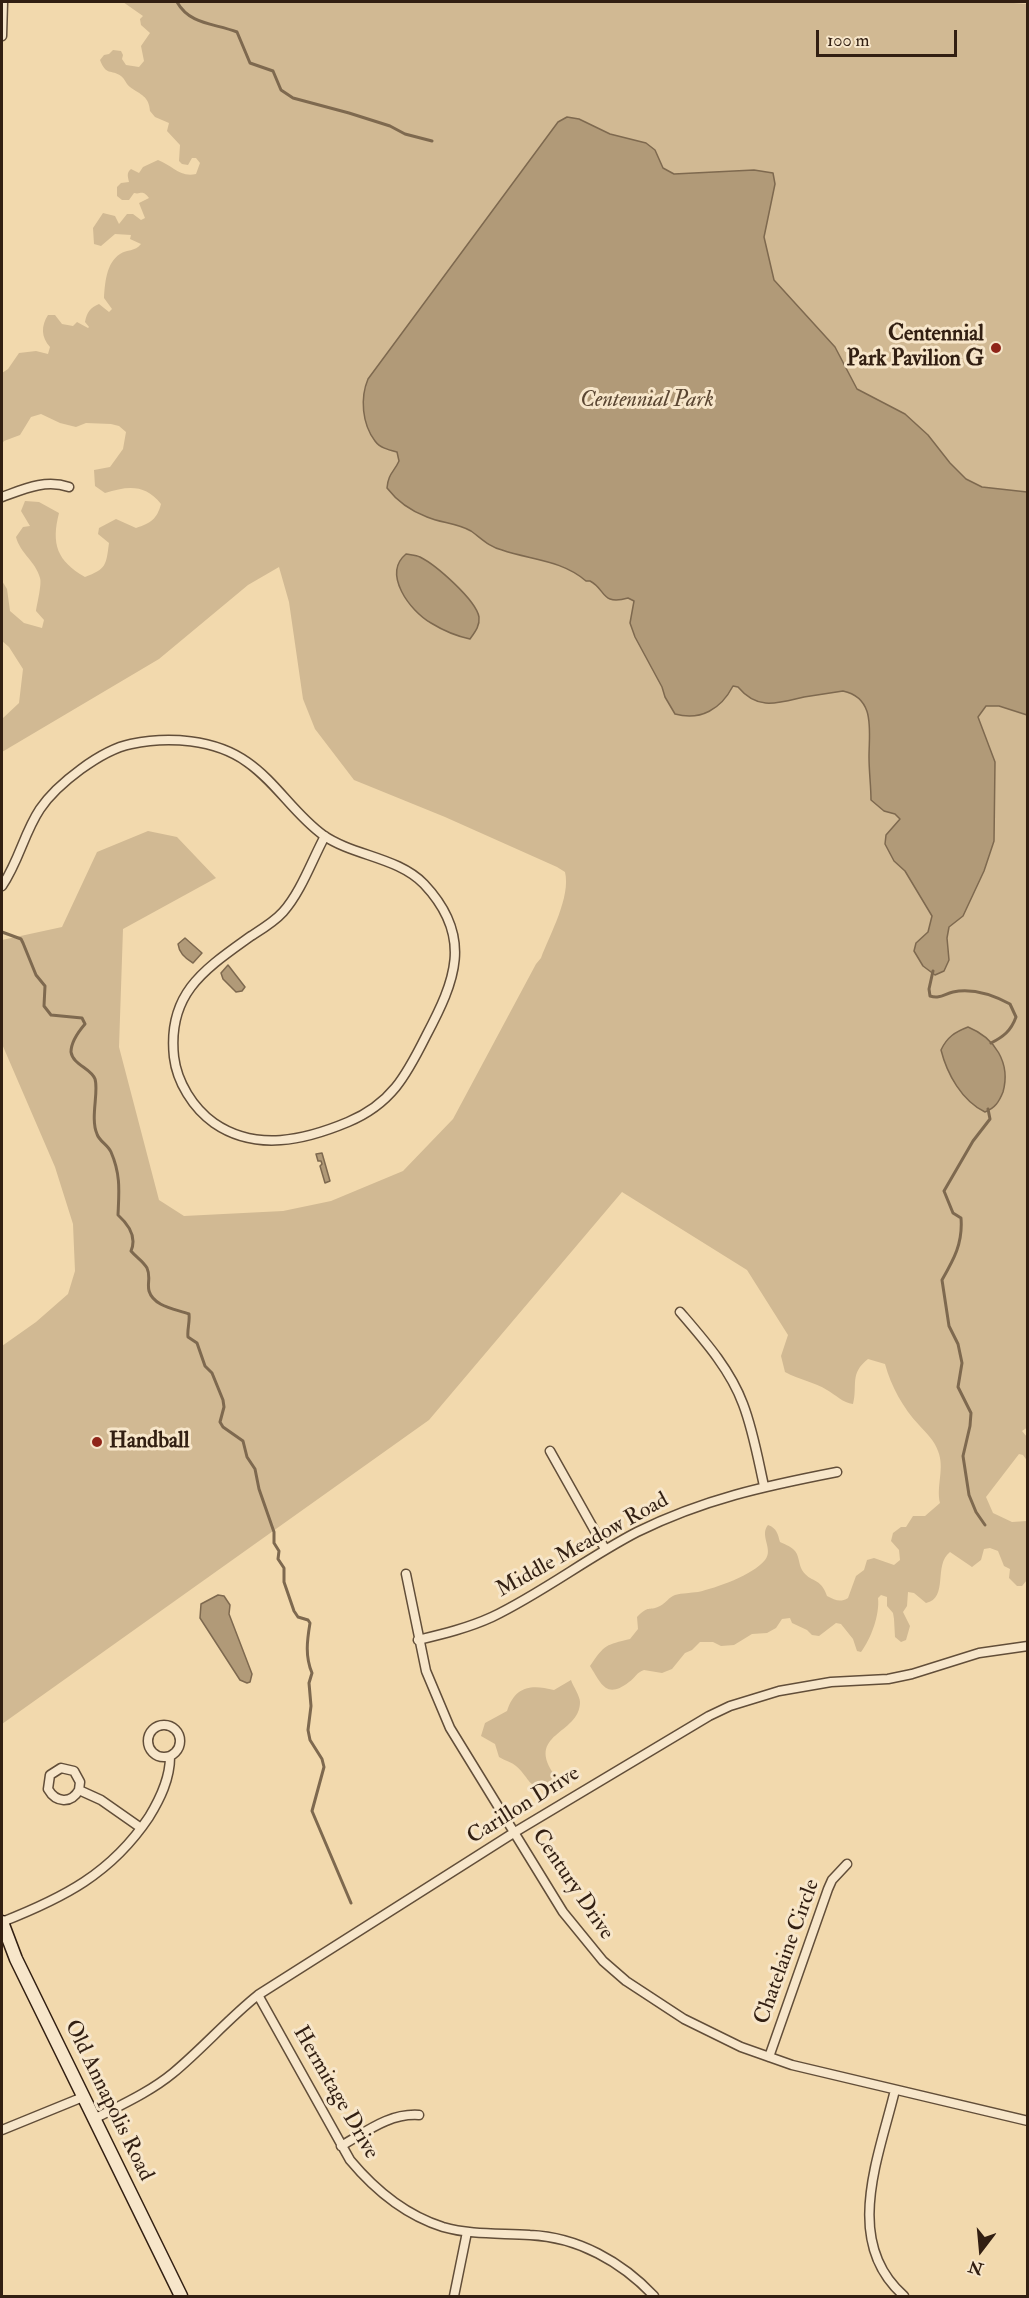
<!DOCTYPE html>
<style>
body{margin:0}
#map{position:relative;width:1029px;height:2298px;overflow:hidden;background:#f2d9ad;font-family:"IM FELL Double Pica",serif}
canvas{display:block}
.frame{position:absolute;inset:0;border:3px solid #321f12;pointer-events:none}
.north{position:absolute;left:951px;top:2220px;width:60px;height:60px;-webkit-text-stroke:4px #f7e6ca;paint-order:stroke;rotate:196deg;font-size:16px;font-weight:700;line-height:24px;text-align:center;color:#321f12}
.north::after{content:'';display:block;margin:auto;width:21px;height:27px;background:#321f12;clip-path:polygon(50% 0,100% 100%,50% 72%,0 100%)}
.scale{position:absolute;left:816px;top:30px;width:141px;height:27px;box-sizing:border-box;border:3px solid #321f12;border-top:0;padding-left:8px;font-size:18px;line-height:21px;white-space:nowrap;color:#321f12;-webkit-text-stroke:4px #f7e6ca;paint-order:stroke}
</style>
<div id="map">
<canvas width="1029" height="2298"></canvas>
<div class="frame"></div>
<div class="north">N</div>
<div class="scale">100 m</div>
</div>
<script>
const g = document.querySelector('canvas').getContext('2d');
g.lineJoin = 'round';
function fill(path, color) {
  g.fillStyle = color;
  g.fill(path, 'evenodd');
}
function strokePath(path, color, width, dash) {
  g.strokeStyle = color;
  g.lineWidth = width;
  g.lineCap = dash ? 'butt' : 'round';
  g.setLineDash(dash || []);
  g.stroke(path);
}
function drawText(font, color, halo, rows, align = 'center') {
  g.font = font + ' "IM FELL Double Pica",serif';
  g.lineWidth = 6;
  g.setLineDash([]);
  g.textBaseline = 'middle';
  g.strokeStyle = halo;
  g.fillStyle = color;
  for (const [text, x, y, turn = 0] of rows) {
    g.save();
    g.translate(x, y);
    g.rotate((+turn || 0) * Math.PI / 180);
    g.textAlign = isNaN(turn) ? turn : align;
    if (halo) g.strokeText(text, 0, 0);
    g.fillText(text, 0, 0);
    g.restore();
  }
}
fill(new Path2D(`
 M123,2H1000L1027,4L1028,1427L1022,1431L1027,1437L1028,1462L1023,1455L1019,1454L986,1497L993,1513L1012,1522L1027,1521V1580L1022,1586H1017L1009,1578L1010,1569L1004,1566L998,1551L990,1548L984,1549L981,1560L972,1567L950,1552C933,1565 949,1598 926,1603L914,1593L908,1592L907,1606L903,1612L910,1626L906,1640L901,1642L895,1637L894,1619L893,1613L887,1606V1597L881,1595L878,1598C880,1614 871,1639 861,1652L857,1651L853,1639L841,1624L836,1623L819,1636L812,1635L807,1630L792,1623L790,1618L782,1619L776,1628L767,1633L752,1634L734,1645L721,1646L713,1642H700L692,1650L685,1653L672,1669L662,1673L644,1670C637,1672 635,1678 629,1682C606,1700 601,1683 590,1666C605,1644 606,1645 630,1639L638,1629L637,1617C650,1604 647,1612 660,1606C666,1603 669,1597 675,1595C682,1593 691,1593 698,1592C716,1588 753,1575 765,1560C774,1549 759,1536 768,1525C777,1528 778,1535 780,1542C784,1544 790,1546 793,1549C800,1555 798,1563 802,1570C810,1583 821,1577 827,1596C835,1600 840,1603 848,1598L856,1576L864,1570L867,1560L874,1558L894,1565L900,1560L899,1550L891,1541L893,1533L901,1527H906L913,1516H925L940,1503C936,1486 945,1468 938,1451C934,1440 927,1434 919,1425C903,1408 891,1386 885,1364L868,1359C849,1374 858,1385 853,1404C843,1403 836,1395 827,1390C815,1382 799,1380 785,1372L781,1356L788,1335L747,1270L622,1192L429,1420L2,1724V1346L36,1322L68,1294L75,1271L73,1224L55,1167L2,1044V940L62,927L97,852L148,831L177,837L216,878L123,929L119,1047L159,1200L184,1216L283,1211L331,1201L403,1171L453,1119L536,964L541,958C550,934 571,897 565,872L557,867L445,817L354,780L315,729L303,699L289,602L279,567L248,585L159,659L2,752V719L19,703L23,669L9,647L2,641V581L7,589L10,611L24,623L42,628L44,620L36,611C37,604 42,584 40,578C36,562 20,553 16,537L23,527L30,526L21,511L25,501L39,502L59,513C51,544 57,561 85,577C106,569 106,566 109,543L98,534L99,528L116,519L136,528C151,523 157,519 161,504C145,484 128,486 105,493L95,486L94,470L110,467L123,449L126,432L119,426L111,424L86,423L76,427L60,423L41,414L31,417L20,435L4,441L2,444V373L8,369L19,353L36,351L48,354L50,347C41,337 41,326 48,315H55L62,324L73,326L77,322L88,328L89,327L85,322C87,312 90,308 99,304L109,312L112,309L104,298C105,284 106,263 120,254C127,249 135,252 141,244L130,239L131,235L115,234L101,246L94,244L93,228L103,213L115,216L119,224L127,214H133L141,220L145,218L139,203L149,198C142,189 141,195 134,193L129,200H122L117,196V187L121,183L129,182C128,177 126,173 131,169L139,173L143,167L158,160C172,165 180,178 196,174L200,163L196,158H192L188,165L182,164L179,161L180,145L167,131L169,123L155,117L150,111C149,96 141,95 130,87C126,84 125,79 121,76C111,69 106,76 100,60L104,55L109,54L113,50L121,51L123,55L122,59L126,65L139,67L144,61L141,46L150,33L141,25L140,19L143,16Z
 M571,1680C573,1686 580,1696 580,1702C580,1735 523,1733 556,1777L554,1783C527,1792 533,1781 516,1766C512,1762 505,1761 499,1757L495,1744L481,1736L485,1723L507,1711C515,1686 531,1684 554,1690Z`), '#d1b993');
const water = new Path2D(`
 M567,117L579,119L610,134L646,143L655,150L663,168L674,174L754,170L773,173L775,184L764,237L774,280L835,347L857,389L905,414L928,435L950,463L966,479L982,487L1027,492V715L999,706H986L978,717L995,762L994,841L984,871L963,916L949,927L947,938L949,960L944,971L935,975L923,966L914,951L916,943L928,932L932,916L905,871L894,861L885,844L886,835L900,819L895,814L884,811L871,800C871,786 869,772 869,757C869,731 876,698 843,691C830,693 817,695 804,697C778,703 758,711 738,687L733,686C721,709 701,721 675,714L665,697L662,687L635,637L630,623L634,601L628,598C601,606 606,589 590,581H586C562,560 531,560 502,550C489,547 481,538 471,531C457,523 441,523 427,517C411,511 397,501 387,488C388,474 394,472 399,461L397,452C389,450 380,448 375,441C362,424 360,398 368,379L558,122Z
 M406,554C411,555 416,555 420,557C436,565 476,600 479,617C480,626 475,632 470,639C456,636 444,631 431,623C410,611 382,574 406,554Z
 M185,938L202,953L193,963C186,959 179,953 178,944Z
 M228,965L245,987L242,991L236,992L223,979L221,973Z
 M968,1027C995,1038 1011,1063 1003,1092C999,1102 995,1108 985,1112C962,1101 947,1074 941,1050C947,1037 955,1032 968,1027Z
 M322,1153L330,1181L325,1183L320,1166L322,1164L321,1161H318L316,1154Z
 M218,1595L224,1596L230,1605L229,1614L252,1674L250,1682L247,1683L240,1680L200,1618L201,1604Z`);
fill(water, '#b19a78');
strokePath(water, '#7e694f', 1.5);
strokePath(new Path2D(`
 M177,2C190,25 214,23 237,32L250,63L273,71L281,90L293,98L349,113L390,126L405,134L432,141
 M2,932L21,939L23,943L36,975L45,986L44,1006L51,1015L82,1018L85,1024C79,1031 71,1041 71,1052C73,1065 91,1068 95,1079C99,1092 90,1118 97,1134C99,1141 108,1145 111,1152C121,1175 119,1192 118,1215C128,1224 137,1237 131,1251C136,1257 143,1261 147,1268C151,1277 147,1283 149,1291C154,1307 176,1309 189,1314C190,1323 187,1329 188,1337L197,1343L205,1366L212,1373L223,1400L224,1407L220,1422L223,1427L243,1441L247,1457L255,1469L259,1489L274,1532V1543L279,1551L278,1559L284,1568V1582L294,1611L298,1617L308,1620L310,1623C307,1641 305,1656 312,1673L309,1683L311,1706L308,1730L310,1740L322,1759L324,1767L312,1811L351,1903
 M933,971L929,989L930,996C940,999 944,994 953,992C972,988 993,995 1010,1004L1016,1017C1011,1031 1003,1037 991,1043
 M985,1525L976,1512L969,1495L963,1456L970,1426L971,1413L958,1387L962,1363L958,1344L949,1326L942,1280C954,1259 963,1243 961,1218L953,1213L944,1191L973,1141L990,1119L988,1109`), '#7e694f', 3);
const street = new Path2D(`
 M2,36L3,2
 M2,497C24,489 45,479 69,487
 M2,886C19,861 24,833 40,809C57,784 101,750 131,744C168,736 215,739 247,762C276,782 294,814 323,835C353,856 398,857 424,884C474,937 455,981 426,1036C406,1076 391,1104 348,1122C305,1140 256,1152 214,1123C193,1108 177,1082 174,1057C167,993 205,969 251,936C262,929 274,922 283,912C301,892 312,860 325,836
 M680,1312C704,1340 730,1369 743,1404C753,1430 758,1459 764,1486
 M550,1451L605,1549
 M406,1574L426,1671L450,1728L563,1912L603,1961L626,1981L684,2019L741,2047L792,2065L1028,2121
 M418,1640C443,1634 468,1628 492,1617C542,1593 587,1558 637,1532C704,1499 765,1486 837,1472
 M148 1741a16 16 0 1 1 32 0a16 16 0 1 1-32 0Z
 M79,1790L80,1782L74,1771L61,1768L50,1775L48,1789C56,1803 71,1804 79,1790L101,1800L141,1828
 M2,1922C63,1898 111,1874 149,1817C160,1799 170,1779 170,1757
 M258,1995L350,2160C375,2190 405,2215 443,2227C471,2235 500,2233 530,2235C578,2237 622,2262 654,2296
 M769,2057L828,1889L832,1880L847,1864
 M895,2090C879,2157 842,2242 904,2296
 M94,2119C121,2105 150,2092 173,2073C203,2048 228,2019 258,1995L515,1832L709,1716L730,1706L779,1691L831,1682L888,1679L912,1674L979,1653L1028,1646
 M2,2130L83,2097
 M341,2146C366,2132 389,2113 419,2115
 M454,2296L467,2232`);
const secondary = new Path2D(`
 M2,1922L16,1959L181,2296`);
strokePath(street, '#624e39', 11);
strokePath(secondary, '#321f12', 15);
strokePath(street, '#f7e6ca', 8);
strokePath(secondary, '#f7e6ca', 12);
for (const [x, y, r, color] of [
 [996,348,6,"#8f2418"],
 [97,1442,6,"#8f2418"]
]) {
  const dot = new Path2D();
  dot.arc(x, y, r, 0, 2 * Math.PI);
  g.fillStyle = color;
  g.fill(dot);
  strokePath(dot, '#f7e6ca', 2);
}
drawText('bold 22px', '#321f12', '#f7e6ca', [
 ["Centennial",984,335],
 ["Park Pavilion G",984,360],
 ["Handball",109,1442,"left"]
], 'right');
drawText('italic 22px', '#5a4632', '#f7e6ca', [
 ["Centennial Park",647,401]
]);
drawText('22px', '#321f12', '#f7e6ca', [
 ["Middle Meadow Road",583,1546,-29],
 ["Carillon Drive",524,1806,-32],
 ["Century Drive",572,1885,56],
 ["Chatelaine Circle",788,1952,-70],
 ["Hermitage Drive",335,2093,60],
 ["Old Annapolis Road",108,2101,64]
]);
</script>
